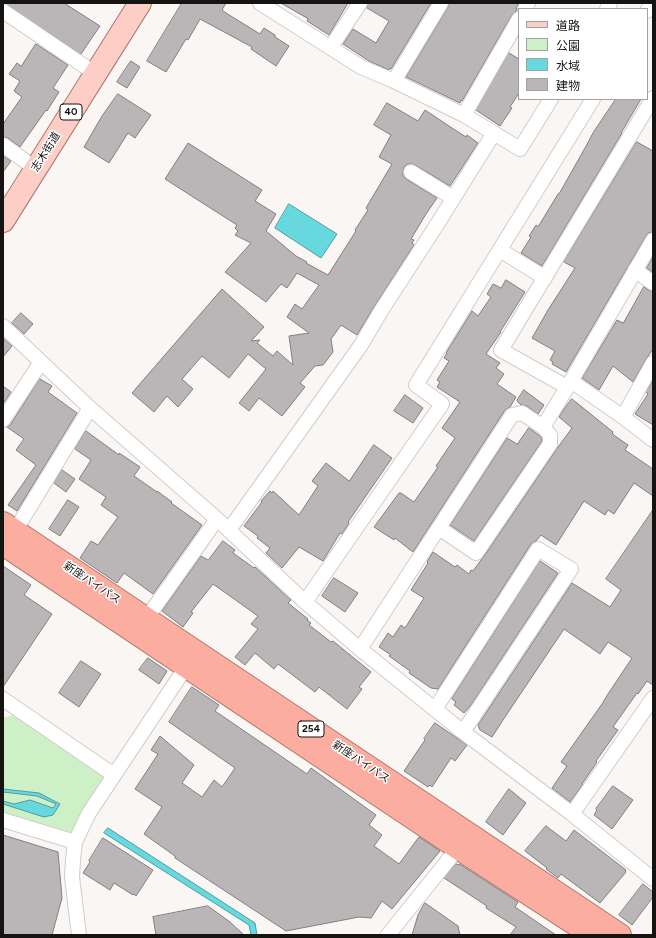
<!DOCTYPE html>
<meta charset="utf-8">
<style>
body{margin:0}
#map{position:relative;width:656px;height:938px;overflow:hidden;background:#faf6f3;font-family:Figtree,"Noto Sans JP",sans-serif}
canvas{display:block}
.frame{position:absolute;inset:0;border:4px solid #161413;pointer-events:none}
.legend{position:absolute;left:518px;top:8px;width:130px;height:92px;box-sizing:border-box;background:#fff;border:1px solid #a2a1a1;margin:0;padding:5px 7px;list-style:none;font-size:12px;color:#161413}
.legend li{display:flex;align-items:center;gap:8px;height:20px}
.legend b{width:20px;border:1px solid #a2a1a1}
</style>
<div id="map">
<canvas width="656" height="938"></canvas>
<div class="frame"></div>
<ul class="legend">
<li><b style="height:5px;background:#fdcec5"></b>道路</li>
<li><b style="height:11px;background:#cdf0c7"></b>公園</li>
<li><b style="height:11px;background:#66d8de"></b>水域</li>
<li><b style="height:11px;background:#bab6b8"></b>建物</li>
</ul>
</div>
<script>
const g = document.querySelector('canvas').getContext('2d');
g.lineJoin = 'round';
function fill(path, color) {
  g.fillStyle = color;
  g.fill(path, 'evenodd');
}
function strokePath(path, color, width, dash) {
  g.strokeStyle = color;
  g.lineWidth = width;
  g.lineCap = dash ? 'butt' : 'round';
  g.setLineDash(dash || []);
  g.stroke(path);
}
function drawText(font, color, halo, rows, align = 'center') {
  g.font = font + ' Figtree,"Noto Sans JP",sans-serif';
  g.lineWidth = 3;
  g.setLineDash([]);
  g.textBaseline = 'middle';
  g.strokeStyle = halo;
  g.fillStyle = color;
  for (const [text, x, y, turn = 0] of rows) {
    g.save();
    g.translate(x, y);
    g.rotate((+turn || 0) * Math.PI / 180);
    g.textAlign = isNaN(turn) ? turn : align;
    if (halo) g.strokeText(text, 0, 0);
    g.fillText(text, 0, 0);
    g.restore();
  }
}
fill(new Path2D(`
 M13,715L102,774L104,781L73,833L3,812V718Z`), '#cdf0c7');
const water = new Path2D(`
 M289,204L337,234L321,258L275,228Z
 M3,789L39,793L60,804L53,815L44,817L3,804V801L14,804L30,800L53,808L56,804L37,796L3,792Z
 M108,828L255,923L257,935H251L249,925L104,833Z`);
fill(water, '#66d8de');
strokePath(water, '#4e9da1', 1);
const building = new Path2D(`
 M5,3H64L100,26L81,54Z
 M182,3H226L222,10L226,13L260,34L264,28L275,35V37L289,46L276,66L251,49L252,47L200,19L188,40L186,39L166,72L147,61Z
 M281,3H348L329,35L307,21L308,19Z
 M368,3H431L391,69L390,68L389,70L369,61L343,44L353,29L376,43L383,31L389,21L367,8Z
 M449,3H518L516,11L512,15L462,101L461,100L460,103L406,77L448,7Z
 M36,44L68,65L53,88L59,92L47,111L46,110L20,147L8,138L3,137V124L22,97L14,91L20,81L9,74L17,63L21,66Z
 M509,53L519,59V93L510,107L512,108L500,126L476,110Z
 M131,61L140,67L127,88L117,82Z
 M118,94L151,115L135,138L128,133L109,163L84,147L102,116Z
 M616,99H641L621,133H622L542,266L521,253L531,237L529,236L536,225L538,227L558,194H559L585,148L593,133Z
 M387,103L418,121L425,110L452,128L466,137L467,135L478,143L450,186L415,165L411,164H407L404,167L403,172V176L406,179L437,198L426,214L411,239L414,240L412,243L414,245L374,307L357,335L341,325L331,339L333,352L323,365L315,366L300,383L305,387L282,416L259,398L249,411L239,403L266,369L248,354L229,378L202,356L182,379L193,389L178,407L167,396L154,412L132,393L222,289L264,327L251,341L260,340L257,343L273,356L277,351L293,365L289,336L309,333L287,317L295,304L302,309L319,285L297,273L287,288L281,284L266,302L225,272L251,243L235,235L238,231L235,228L237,225L165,179L188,143L262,190L255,201L276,214L266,231L296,256L307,262L306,263L328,275L356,231L355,230L368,210L366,208L392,164L379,157L391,135L374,125Z
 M637,142L653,151V232L648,233L646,236L566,372L552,364L553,362L550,360L555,351L532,338L548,310L575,268L564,262Z
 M3,156L11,161L3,172Z
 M653,257V273L647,268Z
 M506,280L525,292L500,332H501L486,354L500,363L496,368L504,374L497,384L516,397L510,407L505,410L413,552L395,538L394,540L374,527L399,493H401L414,502L438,467L436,466L455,438L442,428L460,402L437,387L440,382L437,380L449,361L444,358L447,353H446L472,311L478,316L491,297L487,294L493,284L501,288Z
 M644,287L648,290L653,291V349L646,359L633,382L613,366L599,390L582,378L617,320L623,323Z
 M21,313L33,324L24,334L12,323Z
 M3,338L12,346L3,357Z
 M40,379L52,386L48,392L77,413L17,511L8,505L36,465L16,450L24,439L7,427L10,425Z
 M653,380V425L635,414L648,394L646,392Z
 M3,386L11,392L3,404Z
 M524,390L544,405L538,414L527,406L521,405L517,401Z
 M405,395L423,408L413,423L394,411Z
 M572,399L613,432L612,433L615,436L628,445L625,450L653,469V496L634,483L614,514L608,510L605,515L584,501L556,545L541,535L536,541L534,542L531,544L438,689L431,688L409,673L410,671L389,656L391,655L379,647L388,633L393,637L401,625L405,628L424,598L411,590L428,563L427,562L433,552L455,567L457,565L469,574L471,570L473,571L487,552L558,447L572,428L559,417L564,409Z
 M529,428L540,436L542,438V441L474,541L450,525L507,438L517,444Z
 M86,431L119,455V453L140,467L134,476L157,492V491L172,502L171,503L202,525L153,594L124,573L117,583L80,558L91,541L98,545L118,517L101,505L106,497L79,479L91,460L75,449Z
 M374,445L392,458L348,522L349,523L342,534L340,533L323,561L299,547L282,568L266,553L270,548L257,538L258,536L244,526L262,502L261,501L270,491L272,493L273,491L299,515L318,486L312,481L326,463L349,481Z
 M62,470L75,479L66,492L54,483Z
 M68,500L79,507L60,536L49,529Z
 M653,510V685L647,681L638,694L637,693L627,707L613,727L618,730L596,761L597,762L582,784H583L570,802L552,788L567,766L561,762L602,704L608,694L632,658L608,642L600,654L564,629L505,717L492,737L480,730L478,725L572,583L610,607L621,590L606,579Z
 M223,541L235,550L233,553L254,568L255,567L291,600L288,603L308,619L307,620L311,623L309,625L331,642L333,641L371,672L359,687L362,689L347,709L319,687L315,692L278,664L274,669L255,653L245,665L235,657L258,629L251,624L258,616L213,584L191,612L193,613L183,627L162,611L201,556L208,560Z
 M540,561L558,573L471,705L464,713L454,705L456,702L452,699Z
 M3,566L31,585L24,595L52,614L3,687Z
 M334,578L358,593L345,612L322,596Z
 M148,658L167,671L159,684L139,670Z
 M81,661L101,674L79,707L59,693Z
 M192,687L219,705L215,711L307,774L311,768L376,815L369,825L382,835L374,846L399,864L419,837L440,851L392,909L382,901L371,918L359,917L286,931L175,858V856L144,834L162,807L135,789L158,754L151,750L160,736L194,765L182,783L202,797L214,780L222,787L235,768L169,722Z
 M435,723L467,745L455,761L451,758L432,787L430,785L428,787L404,771L425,740L424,739Z
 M613,786L633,800L612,829L594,815L597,810L596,809Z
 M509,789L526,803L503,835L486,822Z
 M546,826L566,841L574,830L626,870L625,871L626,872L600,903L561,874L558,878L546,869L547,868L525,851Z
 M3,835L58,852L62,898L52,935H3Z
 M103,838L153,870L136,896L134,894L133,895L114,883L110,890L83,873L90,862L89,861Z
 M456,864L461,865L518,902L515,907L556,935H510L516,927L486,908L487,906L444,878Z
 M643,884L653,892V897L632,925L619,915Z
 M425,903L458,926L460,935H412L418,915Z
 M208,906L230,922L244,935H156L153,917Z`);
fill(building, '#bab6b8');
strokePath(building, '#827e81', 1);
const street = new Path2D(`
 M260,3L361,67L394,81L441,3
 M525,9L528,3
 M607,9L610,3
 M3,11L96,74
 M647,11L652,3
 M331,47L360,3
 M394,81L464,115L519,19
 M464,115L520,149L551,99
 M3,145L36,169
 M411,172L453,198
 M500,250L545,278
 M635,270L653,283
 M3,326L90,408L217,519L305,602L360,649L463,732L572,814L653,879
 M571,381L623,417L653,440
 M567,387L501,350L653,98
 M623,417L653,363
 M3,420L41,362
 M543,427L571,381L653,240
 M229,530L361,345L381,311L438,223L494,133
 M15,531L90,408
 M305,602L442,404L416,385L593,99
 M146,619L217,519
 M360,649L512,415L522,413L543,427L550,435V444L476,553L439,528
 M3,699L114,775
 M435,709L538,549L571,569L463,732
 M572,814L653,698
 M3,820L75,842
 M79,935L72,877L73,860L75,842L89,813L182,673L187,667
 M388,935L458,848`);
const primary = new Path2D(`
 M3,221L140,3`);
const highway = new Path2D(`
 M3,523L620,935
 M3,544L458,848L592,935`);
strokePath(street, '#d1cdca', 16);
strokePath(primary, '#ab786e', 24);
strokePath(highway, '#ab786e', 24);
strokePath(street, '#fff', 14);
strokePath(primary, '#fdcec5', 22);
strokePath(highway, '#fbae9f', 22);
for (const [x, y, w] of [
 [71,112,22],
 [311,729,26]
]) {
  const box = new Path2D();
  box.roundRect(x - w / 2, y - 8, w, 16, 3);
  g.fillStyle = '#fff';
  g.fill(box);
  strokePath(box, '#161413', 1);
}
drawText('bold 10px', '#161413', null, [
 ["40",71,112],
 ["254",311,729]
]);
drawText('11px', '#161413', '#fff', [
 ["志木街道",46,152,-58],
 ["新座バイパス",92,583,34],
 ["新座バイパス",361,762,34]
]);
</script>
